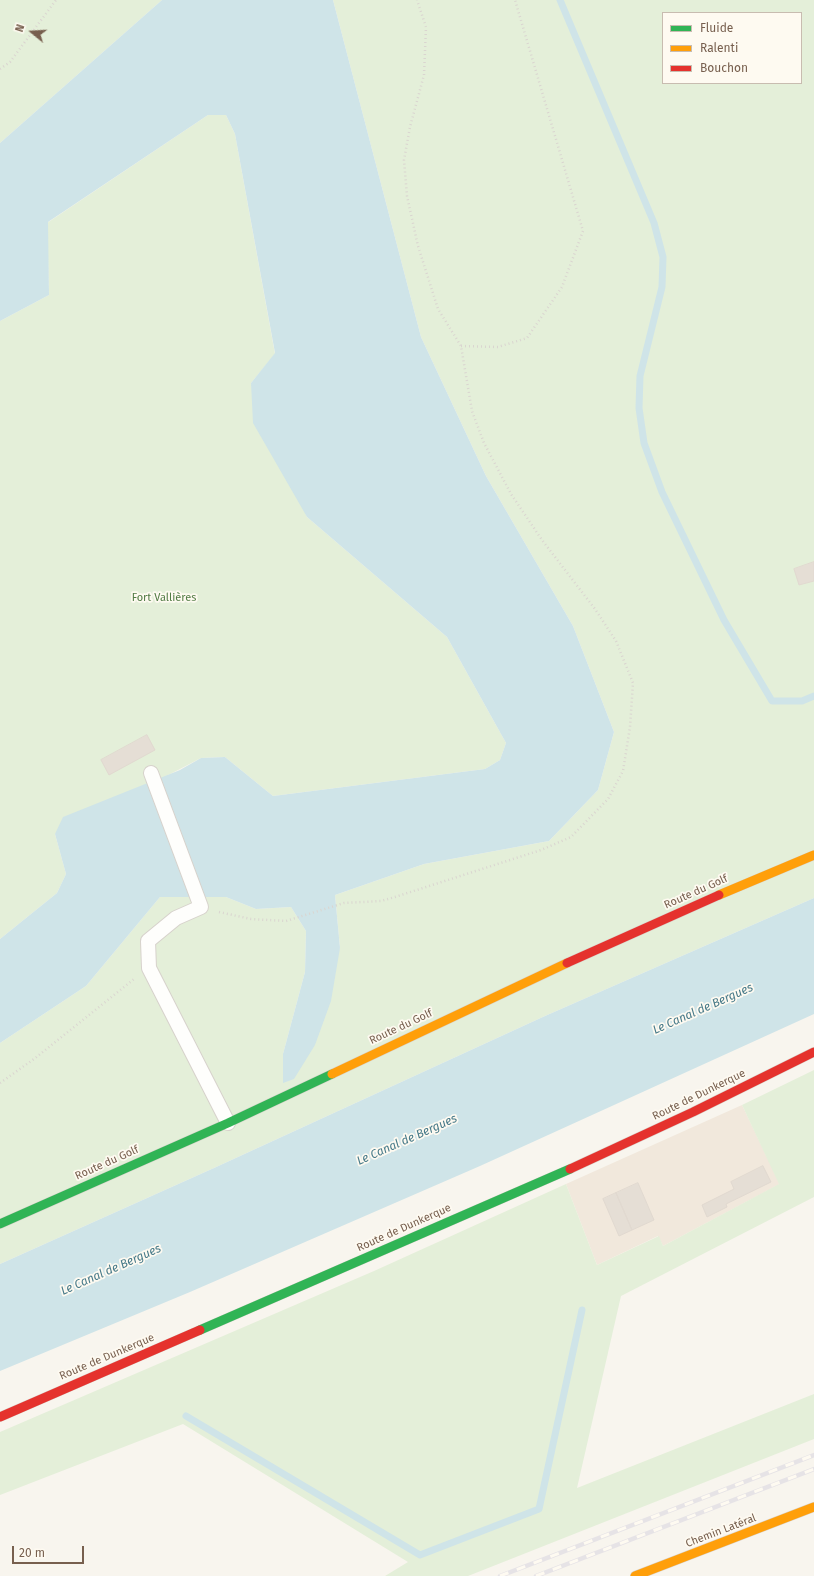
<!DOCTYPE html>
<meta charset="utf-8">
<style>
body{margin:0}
#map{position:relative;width:814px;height:1576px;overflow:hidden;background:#f8f5ee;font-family:"Fira Sans",sans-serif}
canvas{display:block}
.legend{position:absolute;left:662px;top:12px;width:140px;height:72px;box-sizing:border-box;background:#fefaf1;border:1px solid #c8bcb0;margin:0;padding:5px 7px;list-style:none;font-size:12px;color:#775f4e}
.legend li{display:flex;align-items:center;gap:8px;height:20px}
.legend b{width:20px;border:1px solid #c8bcb0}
.north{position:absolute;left:12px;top:12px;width:40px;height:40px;-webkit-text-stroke:3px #fefaf1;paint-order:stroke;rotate:288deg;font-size:11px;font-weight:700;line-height:16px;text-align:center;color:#775f4e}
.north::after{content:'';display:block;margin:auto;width:14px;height:18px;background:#775f4e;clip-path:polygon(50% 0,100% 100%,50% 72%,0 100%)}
.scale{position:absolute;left:12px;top:1546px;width:72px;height:18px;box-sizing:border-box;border:2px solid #775f4e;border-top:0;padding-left:5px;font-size:12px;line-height:14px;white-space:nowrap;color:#775f4e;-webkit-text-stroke:3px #fefaf1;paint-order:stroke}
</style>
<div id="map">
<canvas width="814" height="1576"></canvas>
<ul class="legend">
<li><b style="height:5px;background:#30b455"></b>Fluide</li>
<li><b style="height:5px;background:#ff9f0a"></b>Ralenti</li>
<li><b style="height:5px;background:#e5322d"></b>Bouchon</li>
</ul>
<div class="north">N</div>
<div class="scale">20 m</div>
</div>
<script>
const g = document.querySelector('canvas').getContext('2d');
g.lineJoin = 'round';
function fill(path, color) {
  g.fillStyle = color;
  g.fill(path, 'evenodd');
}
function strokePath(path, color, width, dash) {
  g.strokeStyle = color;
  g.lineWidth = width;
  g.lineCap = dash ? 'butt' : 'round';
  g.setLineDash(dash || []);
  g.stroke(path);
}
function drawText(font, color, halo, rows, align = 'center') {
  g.font = font + ' "Fira Sans",sans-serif';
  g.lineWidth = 3.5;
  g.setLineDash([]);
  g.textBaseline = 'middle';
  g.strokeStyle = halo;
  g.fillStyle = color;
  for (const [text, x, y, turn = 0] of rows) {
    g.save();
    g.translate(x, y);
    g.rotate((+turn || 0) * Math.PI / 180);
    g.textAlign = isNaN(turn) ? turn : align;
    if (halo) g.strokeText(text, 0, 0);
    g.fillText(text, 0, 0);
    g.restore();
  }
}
fill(new Path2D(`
 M742,1105L780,1184L663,1246L658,1236L597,1265L566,1184Z`), '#f1e8dc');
fill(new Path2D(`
 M0,0H162L0,143Z
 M333,0H814V898L545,1016L214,1168L0,1264V1043L86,986L160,897H226L256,909L291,907L306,931L305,972L283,1054L340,948L335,895L424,864L549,841L598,790L614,732L573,626L486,476L421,337ZM663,13H801V83H663Z
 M208,115H226L235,134L275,354L251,383L307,517L447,637L506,743L500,760L485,769L273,796L225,757L201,758L55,834L66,874L57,893L0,939V321L49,295L47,223Z
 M814,1070V1197L621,1296L577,1488L814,1394V1439L468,1576H385L408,1562L183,1424L0,1495V1432L374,1271L566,1184L597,1265L659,1236L663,1246L779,1184L742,1105Z`), '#e4efd9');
fill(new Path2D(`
 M162,0H333L421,337L486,476L573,626L614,732L598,790L549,841L424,864L335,895L340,948L331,1001L315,1045L294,1079L283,1083V1054L305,972L306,931L291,907L256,909L226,897H160L86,986L0,1043V939L57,893L66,874L55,834L63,817L180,770L201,758L225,757L273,796L485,769L500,760L506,743L447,637L307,517L253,423L251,383L275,353L235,134L226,115H208L48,222L49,295L0,321V143Z
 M814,898V1014L480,1166L190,1292L0,1371V1264L214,1168L545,1016Z`), '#cfe4e8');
strokePath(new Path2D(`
 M560,0L654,223L663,257L662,287L640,376L639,408L644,443L662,492L724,620L772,701H802L814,696
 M186,1416L420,1555L539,1509L582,1310`), '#cfe4e8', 7);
const building = new Path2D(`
 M814,562V581L799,585L794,569Z
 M147,735L155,750L109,775L101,760Z
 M763,1166L771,1182L726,1204L727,1207L707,1217L702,1205L734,1189L731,1182Z
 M638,1183L654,1220L632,1230L616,1193Z
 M616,1193L632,1230L619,1236L603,1199Z`);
fill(building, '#e5ded5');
strokePath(building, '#e1d9d0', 1);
const lane = new Path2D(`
 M151,773L201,907L176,918L148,941L149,968L228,1123`);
const fast = new Path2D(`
 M0,1224L228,1123L332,1074
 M200,1330L570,1169`);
const slow = new Path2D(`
 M719,895L814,855
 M332,1074L567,963
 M635,1576L814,1507`);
const jam = new Path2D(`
 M567,963L719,895
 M570,1169L693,1112L814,1052
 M0,1417L200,1330`);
strokePath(lane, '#d7d2cc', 16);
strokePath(fast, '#d8d2cc', 10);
strokePath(slow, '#d8d2cc', 10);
strokePath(jam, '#d8d2cc', 10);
strokePath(new Path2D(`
 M0,69L10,62L56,0
 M461,346L498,347L527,338L562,287L583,231L515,0
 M219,912L251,919L286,921L344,903L381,901L395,897L541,850L571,837L608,799L623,771L630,727L633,683L616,641L595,609L542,540L511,494L484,443L472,411L461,346L438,309L418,246L407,196L404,160L410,127L424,75L426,27L417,0
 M0,1083L34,1059L134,979`), '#dad5d0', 2.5, [1, 3]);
strokePath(lane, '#fefefc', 14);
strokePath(fast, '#30b455', 9);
strokePath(slow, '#ff9f0a', 9);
strokePath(jam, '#e5322d', 9);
const rail = new Path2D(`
 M500,1576L814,1455
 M536,1576L814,1469`);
strokePath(rail, '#e6e3e6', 4.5);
strokePath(rail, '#fefaf1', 3, [9]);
drawText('11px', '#527c45', '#fefaf1', [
 ["Fort Vallières",164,598]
]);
drawText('11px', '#775f4e', '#fefaf1', [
 ["Route du Golf",696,892,-24],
 ["Route du Golf",401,1027,-25],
 ["Route de Dunkerque",699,1095,-26],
 ["Route du Golf",107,1163,-24],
 ["Route de Dunkerque",404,1228,-24],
 ["Route de Dunkerque",107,1357,-23],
 ["Chemin Latéral",721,1531,-21]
]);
drawText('italic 12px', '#477a89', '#fefaf1', [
 ["Le Canal de Bergues",703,1009,-24],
 ["Le Canal de Bergues",407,1140,-24],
 ["Le Canal de Bergues",111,1270,-24]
]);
</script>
